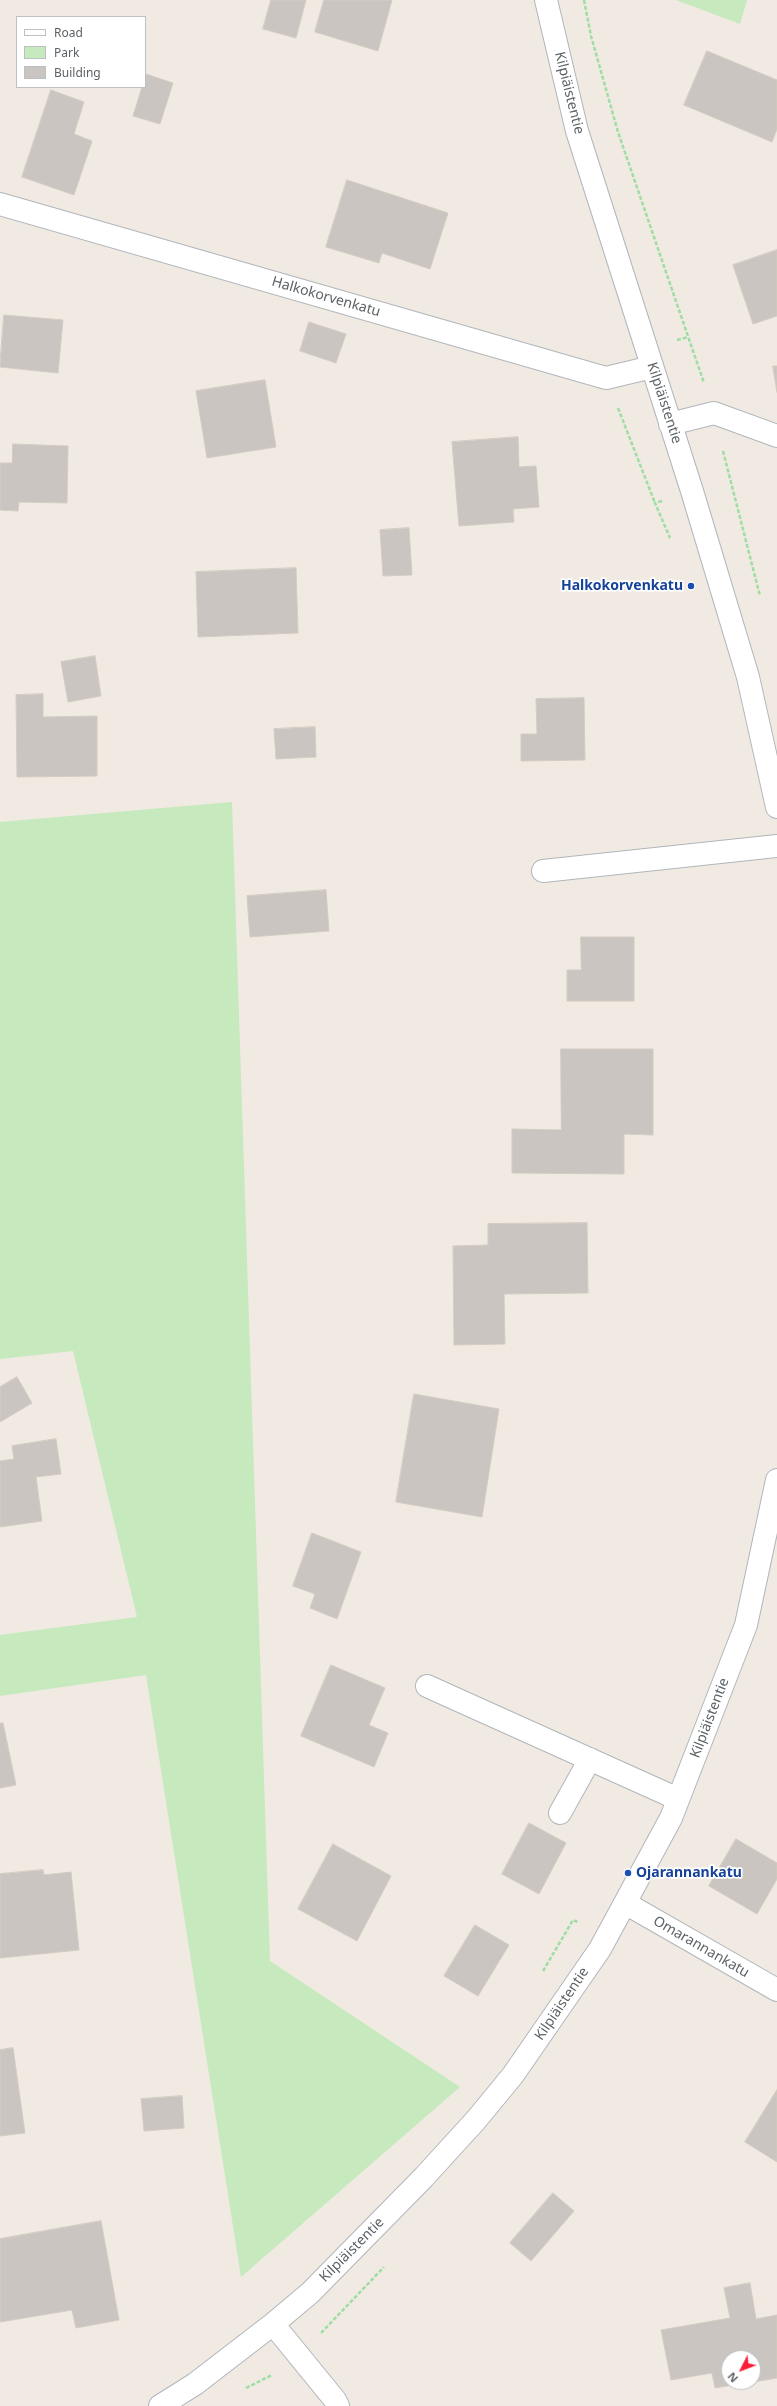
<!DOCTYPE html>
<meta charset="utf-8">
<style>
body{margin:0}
#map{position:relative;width:777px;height:2406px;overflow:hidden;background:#f0eae3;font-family:"Noto Sans",sans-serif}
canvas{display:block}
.legend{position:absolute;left:16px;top:16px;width:130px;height:72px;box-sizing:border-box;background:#fff;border:1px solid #bdc0c2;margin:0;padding:5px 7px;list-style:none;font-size:12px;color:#5b6266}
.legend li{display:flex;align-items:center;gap:8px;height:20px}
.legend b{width:20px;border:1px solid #bdc0c2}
.north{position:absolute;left:721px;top:2350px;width:40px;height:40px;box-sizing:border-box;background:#fff;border:1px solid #bdc0c2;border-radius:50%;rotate:228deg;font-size:11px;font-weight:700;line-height:16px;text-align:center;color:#5b6266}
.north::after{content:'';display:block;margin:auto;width:14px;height:18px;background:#f91f39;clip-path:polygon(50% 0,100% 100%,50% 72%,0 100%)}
</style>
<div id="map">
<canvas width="777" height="2406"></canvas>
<ul class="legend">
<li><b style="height:5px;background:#fff"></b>Road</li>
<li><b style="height:11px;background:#c6e9bd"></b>Park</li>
<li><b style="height:11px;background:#cac5c0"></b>Building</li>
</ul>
<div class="north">N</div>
</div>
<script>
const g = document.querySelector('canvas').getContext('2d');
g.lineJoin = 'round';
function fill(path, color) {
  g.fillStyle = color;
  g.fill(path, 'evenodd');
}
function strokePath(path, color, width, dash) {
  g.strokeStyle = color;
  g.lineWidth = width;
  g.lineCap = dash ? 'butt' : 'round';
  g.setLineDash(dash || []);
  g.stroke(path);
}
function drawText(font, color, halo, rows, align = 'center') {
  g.font = font + ' "Noto Sans",sans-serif';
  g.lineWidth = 3.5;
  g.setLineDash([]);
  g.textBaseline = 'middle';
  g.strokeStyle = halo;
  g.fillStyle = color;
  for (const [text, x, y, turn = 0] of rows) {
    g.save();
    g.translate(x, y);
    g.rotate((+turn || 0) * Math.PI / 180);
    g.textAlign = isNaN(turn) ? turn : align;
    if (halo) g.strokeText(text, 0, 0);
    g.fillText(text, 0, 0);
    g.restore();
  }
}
fill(new Path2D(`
 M676,0H747L740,24Z
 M232,802L270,1961L460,2087L241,2277L146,1675L0,1696V1635L137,1617L73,1351L0,1359V822Z`), '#c6e9bd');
const building = new Path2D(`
 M271,0H306L296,38L263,29Z
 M324,0H392L378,51L315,32Z
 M707,51L777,80V129L772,142L684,105Z
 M146,74L173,83L160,124L133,116L142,87H145Z
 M51,90L84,102L74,134L92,141L74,195L22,177Z
 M347,180L448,213L430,269L382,253L379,263L326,247Z
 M777,250V316L753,324L733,265Z
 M4,315L63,320L58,373L0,367Z
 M309,322L346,334L336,363L300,351Z
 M773,366H777V392Z
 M265,380L276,447L207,458L196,391Z
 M518,437L519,467L536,466L539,507L513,509L514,522L459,526L452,442Z
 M13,444L68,446L67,503L19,502L18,511L0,510V463H12Z
 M409,528L412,575L383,576L380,530Z
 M296,568L298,633L198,637L196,572Z
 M95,656L101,696L68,702L61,662Z
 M43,694V717L97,716V776L17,777L16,695Z
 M584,698L585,760L521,761V734H537L536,699Z
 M315,727L316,757L276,759L274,729Z
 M326,890L329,931L250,937L247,896Z
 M581,937H634V1001H567V970H581Z
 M561,1049H653V1135L624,1134V1174L512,1173V1129L561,1130Z
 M587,1223L588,1293L504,1294L505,1344L454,1345L453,1246L488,1245V1224Z
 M17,1377L32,1403L0,1422V1387Z
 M414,1394L499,1409L482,1517L396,1502Z
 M56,1439L61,1474L36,1477L42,1521L0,1527V1461L14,1459L12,1446Z
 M312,1533L361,1552L337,1619L310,1608L315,1594L293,1586Z
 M331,1665L385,1688L369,1725L388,1733L374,1767L301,1736Z
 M0,1723H3L16,1785L0,1788Z
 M529,1823L566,1843L539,1894L502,1874Z
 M736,1839L777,1863V1879L757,1914L709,1886Z
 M333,1844L391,1876L357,1941L298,1909Z
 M43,1870L44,1875L71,1872L79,1950L0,1958V1874Z
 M475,1925L509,1945L478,1996L444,1976Z
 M13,2048L25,2133L0,2136V2050Z
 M777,2090V2162L745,2142Z
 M182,2096L184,2128L144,2131L141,2099Z
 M553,2193L574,2211L531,2261L510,2243Z
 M101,2221L119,2320L76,2328L72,2310L0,2322V2239Z
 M750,2283L756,2319L777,2315V2378L753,2382V2358H729V2382H752L715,2388L712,2373L671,2380L661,2330L730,2318L724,2288Z`);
fill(building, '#cac5c0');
strokePath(building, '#d5cbc1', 1);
const minor = new Path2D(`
 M546,0L577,131L692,491L748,677L777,807
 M0,204L606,378L652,367
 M670,424L714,413L777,436
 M543,871L777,846
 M427,1686L678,1799
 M560,1813L590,1759
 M625,1903L777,1990
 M273,2324L335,2400L338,2406
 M160,2406L195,2384L273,2324L310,2293L424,2177L476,2120L513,2075L600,1949L671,1818L746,1625L777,1480`);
strokePath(minor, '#b1b6ba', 24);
strokePath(new Path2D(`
 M584,0L591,36L618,132L704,383
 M677,340L688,337
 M618,408L655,503
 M723,451L760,596
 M662,501L655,503L670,538
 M543,1971L573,1920L578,1922
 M321,2333L384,2267
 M246,2388L272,2375`), '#9fdda3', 2.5, [4, 2]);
strokePath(minor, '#fff', 22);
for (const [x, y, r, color] of [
 [691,586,4,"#1a4fb4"],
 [628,1873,4,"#1a4fb4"]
]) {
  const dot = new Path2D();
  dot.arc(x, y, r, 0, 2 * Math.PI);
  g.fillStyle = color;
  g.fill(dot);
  strokePath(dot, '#fff', 1.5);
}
drawText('14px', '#5b6266', '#fff', [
 ["Kilpiäistentie",569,93,76],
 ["Halkokorvenkatu",326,297,16],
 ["Kilpiäistentie",664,403,72],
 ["Kilpiäistentie",710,1718,-69],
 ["Omarannankatu",701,1947,30],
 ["Kilpiäistentie",562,2004,-56],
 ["Kilpiäistentie",352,2250,-45]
]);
drawText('bold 14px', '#164399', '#fff', [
 ["Halkokorvenkatu",683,586],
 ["Ojarannankatu",636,1873,"left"]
], 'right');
</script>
